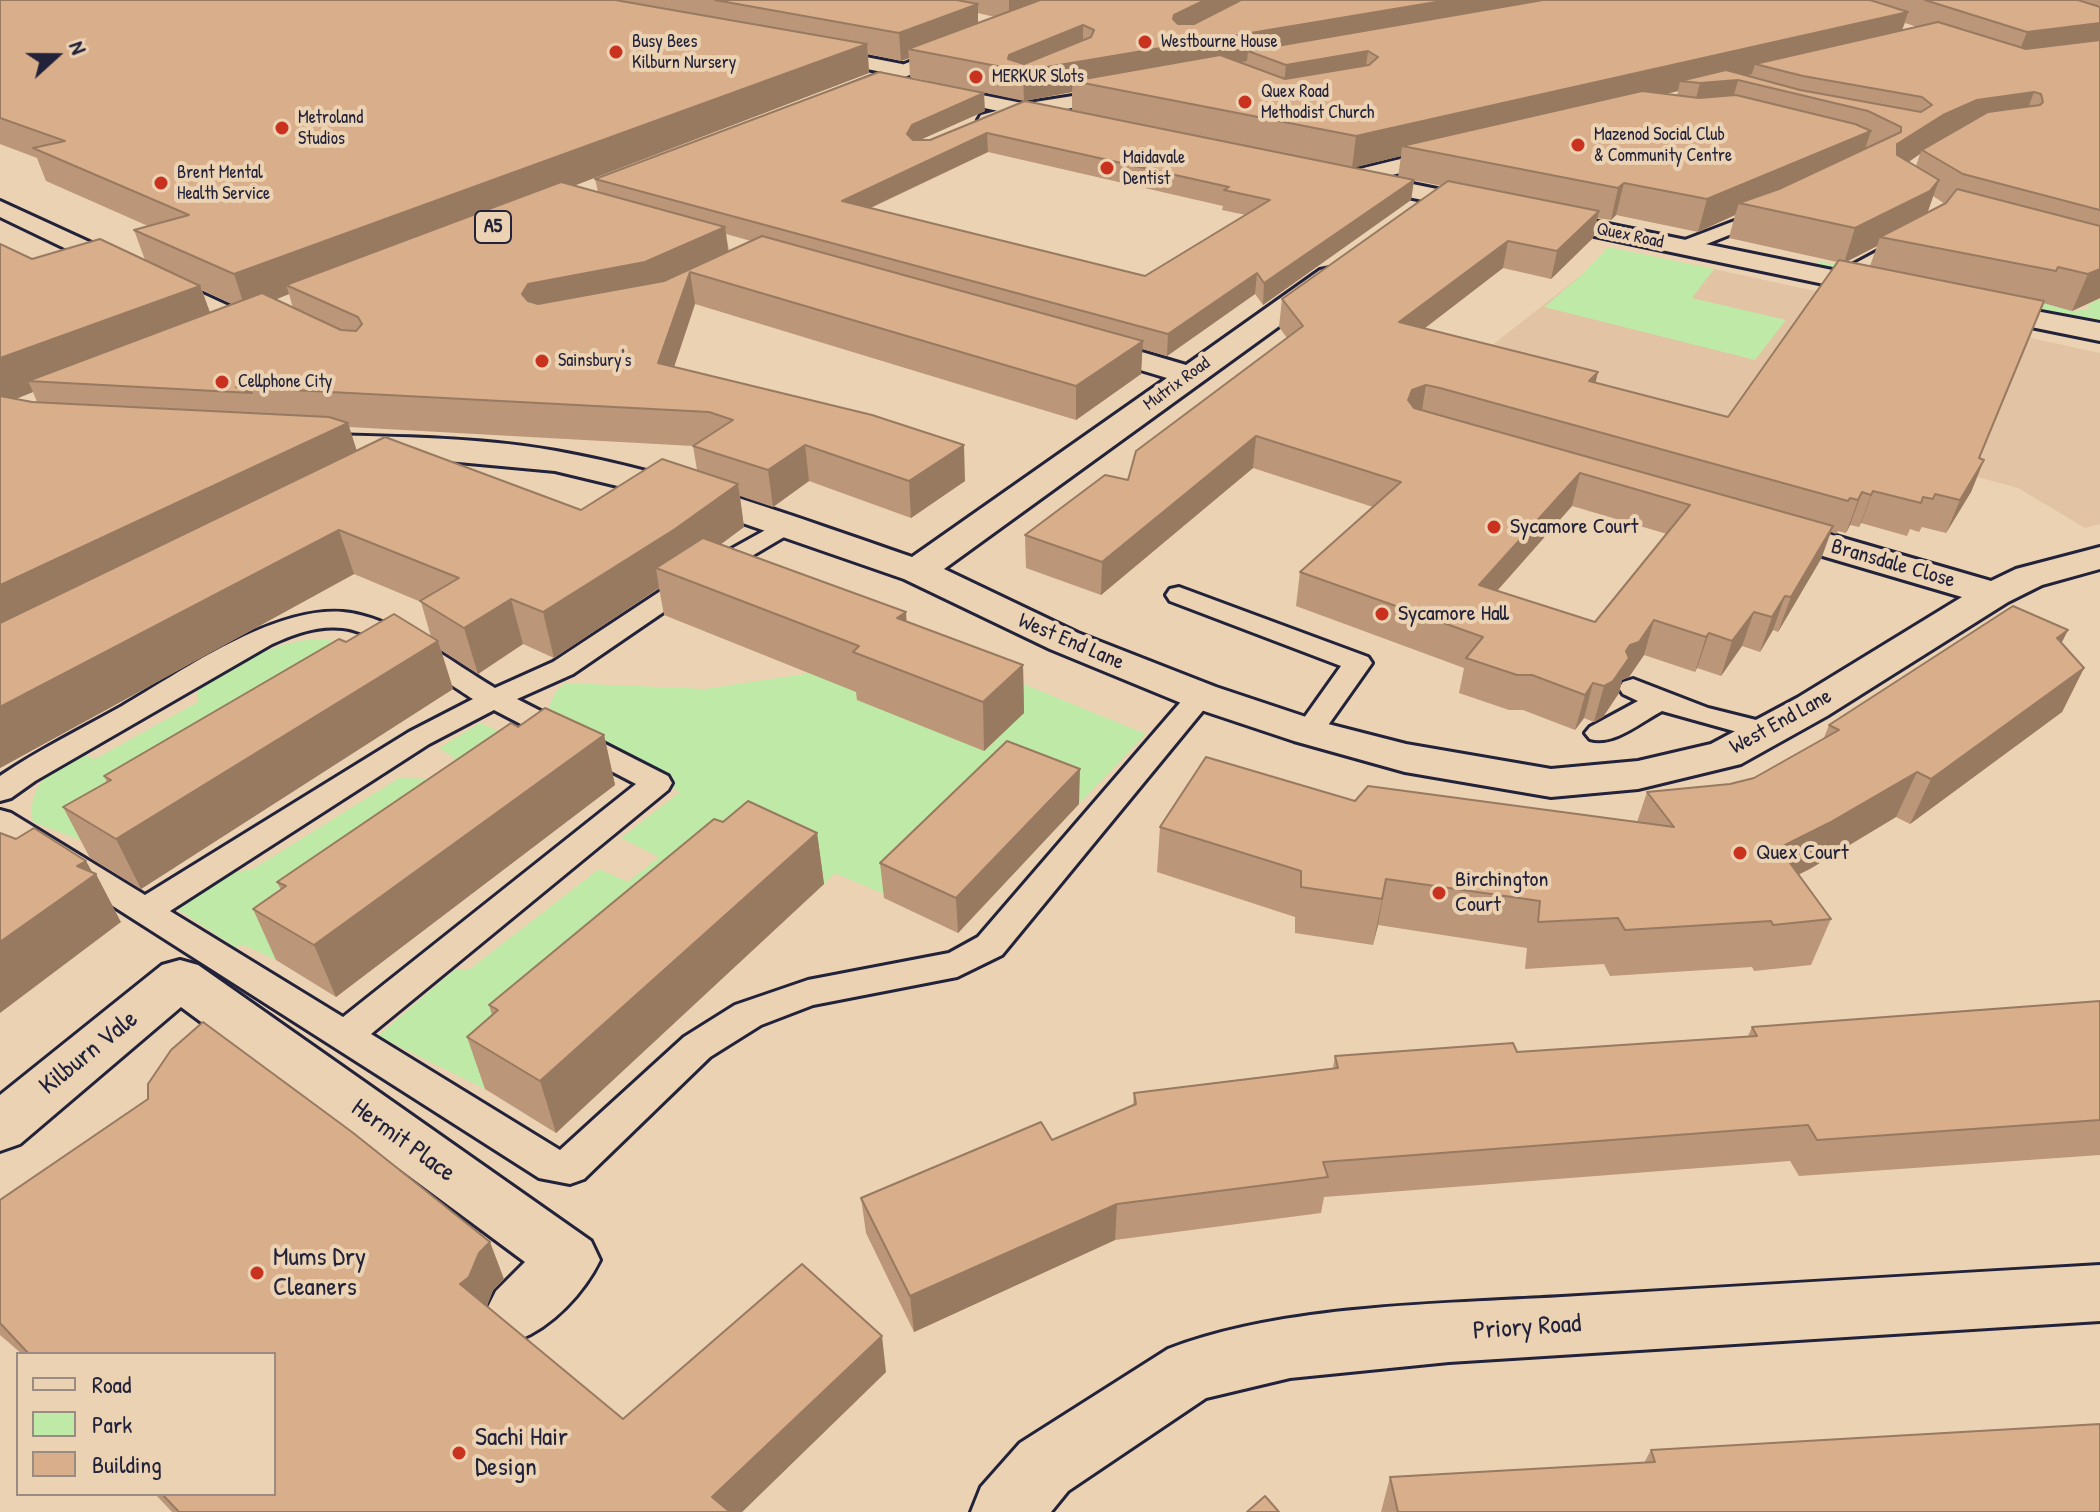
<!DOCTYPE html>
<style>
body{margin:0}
#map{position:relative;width:2100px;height:1512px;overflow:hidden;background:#ebd2b3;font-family:"Patrick Hand",sans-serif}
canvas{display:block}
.legend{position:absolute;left:16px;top:1352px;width:260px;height:144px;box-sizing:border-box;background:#ebd2b3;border:2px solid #9b8c83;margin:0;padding:10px 14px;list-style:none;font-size:24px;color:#22223b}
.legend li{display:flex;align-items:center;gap:16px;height:40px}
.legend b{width:40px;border:2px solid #9b8c83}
.north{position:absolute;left:16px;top:16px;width:80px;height:80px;-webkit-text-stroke:6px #ebd2b3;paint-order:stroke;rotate:69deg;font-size:22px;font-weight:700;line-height:32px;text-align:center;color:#22223b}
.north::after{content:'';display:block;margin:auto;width:28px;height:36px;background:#22223b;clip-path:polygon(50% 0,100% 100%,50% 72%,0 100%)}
</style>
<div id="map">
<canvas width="2100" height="1512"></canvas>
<ul class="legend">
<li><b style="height:10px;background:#ebd2b3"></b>Road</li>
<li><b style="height:22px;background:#bee9a6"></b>Park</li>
<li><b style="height:22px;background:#d9ae8b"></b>Building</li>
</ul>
<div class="north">N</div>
</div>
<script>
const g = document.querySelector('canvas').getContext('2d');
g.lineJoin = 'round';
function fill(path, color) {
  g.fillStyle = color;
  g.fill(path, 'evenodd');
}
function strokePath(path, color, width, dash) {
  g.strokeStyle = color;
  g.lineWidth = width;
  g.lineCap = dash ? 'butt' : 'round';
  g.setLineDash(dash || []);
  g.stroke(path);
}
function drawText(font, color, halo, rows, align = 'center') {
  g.font = font + ' "Patrick Hand",sans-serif';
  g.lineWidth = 8;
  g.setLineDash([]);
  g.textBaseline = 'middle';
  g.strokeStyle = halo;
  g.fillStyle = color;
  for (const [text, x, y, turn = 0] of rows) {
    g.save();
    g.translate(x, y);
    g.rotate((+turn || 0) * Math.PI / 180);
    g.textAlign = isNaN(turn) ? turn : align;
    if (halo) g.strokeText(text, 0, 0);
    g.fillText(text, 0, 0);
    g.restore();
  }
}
fill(new Path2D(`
 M1714,269L2100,353V524L2085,528L2018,488L1948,469L1645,414L1491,346L1583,274L1691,298Z`), '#e2c4a5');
fill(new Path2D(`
 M1608,247L1714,269L1692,298L1786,320L1755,360L1544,307L1583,274Z
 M1818,261L2048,303L2074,311L2091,309L2087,305L2100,299V319L2054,316L1813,267Z
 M306,640H328L350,648L104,849L33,822C26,790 50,768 77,752L95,759L198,702L197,686C233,666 265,646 306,640Z
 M930,646L1146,734L1079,804L1017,779L898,900L835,873L824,884L485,1089L378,1036L454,970L470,969L599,869L628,882L659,857L621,838L680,792L555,725L549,706L557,690L566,683L705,689L811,673L857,692L858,700L973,746Z
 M480,723L558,757L276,960L244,945L235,947L174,907L224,874L253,869L399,778L439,779L463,764L439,748Z`), '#bee9a6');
const lane = new Path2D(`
 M1771,207L1777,208L1780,212L1777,216L1689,251L1683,252L1674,247L1677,243Z
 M1906,236L1912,237L1915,241L1912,245L1842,283H1828L1826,279Z
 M787,518L796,520L799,525L796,530L706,583L573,674L517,699L668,776L672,783L668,790L371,1034L560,1150L684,1037L735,1005L808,980L949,953L978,937L1191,690L1201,687L1211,690L1215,696L1002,955L957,977L813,1005L761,1025L710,1057L584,1179L570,1184L539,1178L0,834V810L11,813L145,895L409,732L473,699C443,680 376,631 343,628C318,625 294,634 272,644L35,781L11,798L0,801V776C38,750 81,729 122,706C181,672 273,606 343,612C393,616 453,663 495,688L553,662L688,573ZM494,710L636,784L343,1017L170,911L429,744Z
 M1179,587L1368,657L1372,663L1319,738L1309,741L1299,738L1294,732L1341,666L1170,601L1166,595L1170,589Z
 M1633,679L1708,708L1776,725L1781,731L1776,737L1766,740L1662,711C1641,722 1614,746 1590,739L1585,733L1590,727L1638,701L1623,694L1619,688L1623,682Z`);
const street = new Path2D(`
 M809,46L902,64L912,70L902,76L802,56L799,52Z
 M1130,87L1137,89L1140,93L1137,97L1025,116L989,127L978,120L981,115L1022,104Z
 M1458,145L1466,147L1469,152L1466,157L1351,185L1343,183L1339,178L1343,173Z
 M1330,268L1340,270L1344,276L1340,282L944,569L1078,633L1216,687L1324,723L1406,744L1551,769L1638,761L1711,744L1797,698L1962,597L1758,537L1753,529L1758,521L1771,518L1784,521L1991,581L2016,569L2100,547V569L2042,585L2008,602L1827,716L1741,764L1638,789L1551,797L1405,772L1294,741L1186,705L1050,649L904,579L676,500L555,471L426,459L295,454L283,451L278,444L283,437L295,434C380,437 473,436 556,451C679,473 795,517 912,557L1167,378L1074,350L1069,344L1074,338L1084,335L1186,365L1320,270Z
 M180,960L198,965L591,1241L600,1260C584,1293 552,1327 518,1340L496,1331L486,1311L496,1291L525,1262L181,1007L20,1144L0,1151V1095L162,965Z`);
const secondary = new Path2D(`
 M927,84L1067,112L1078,119L1067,126L920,94L917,90L920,86Z
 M1354,172L1886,281L1896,283L1900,289L1896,295L1886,297L1346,184L1342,179L1346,174Z
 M0,201L255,318L259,324L255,330L245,333L235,330L0,217Z
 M1977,300L2100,323V341L1967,314L1963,308L1967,302Z
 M2100,1265V1321L1449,1362L1290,1378L1206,1398L1068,1491L1051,1512H971L981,1487L1020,1443L1168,1349C1282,1305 1439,1304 1562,1297C1742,1286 1921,1275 2100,1265Z`);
const primary = new Path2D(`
 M966,40L973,42L976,46L973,50L844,101L837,103L827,97L830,93Z`);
strokePath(lane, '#22223b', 6);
strokePath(street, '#22223b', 6);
strokePath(secondary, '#22223b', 6);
strokePath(primary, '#22223b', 6);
fill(lane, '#ebd2b3');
fill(street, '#ebd2b3');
fill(secondary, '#ebd2b3');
fill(primary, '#ebd2b3');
fill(new Path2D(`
 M0,0H2100V298L2072,311L2043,303L1979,458L1984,460L1971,492L1946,533L1922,527L1919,532L1910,529L1907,536L1861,523L1859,527L1850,525L1846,533L1838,531L1836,534L1831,532L1821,559L1778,632L1773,630L1760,652L1742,646L1721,676L1697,668L1695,672L1644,655L1629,677L1622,680L1619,693L1603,717L1594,722L1584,718L1575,730L1523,710H1509L1459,693L1464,668L1296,606L1300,572L1373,507L1253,468L1101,595L1026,568L1025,535L1128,480L1287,338L1279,327L1282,299L1442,186L1398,177L1401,156L1352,168L1072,111V92L1024,101L910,77L909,58L901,61L868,54L869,73L574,185L598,192L595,179L985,111L920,140H930L1025,101L1414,180L1411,200L1263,305L1255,294L1167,356L1142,349L1141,374L1076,420L695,304L674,367L965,481L911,518L809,481L773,507L740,496L744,527L721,544L906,612V622L1023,665L1024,713L984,751L857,700L856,692L664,615L659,588L554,658L523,644L478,674L441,650L453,689L141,889L90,858L63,807L107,782L104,776L346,642L431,637L421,602L354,574L0,768V244L32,259L145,260L134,230L148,226L46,181L37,158L0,144ZM978,13L995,17L978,23ZM1905,23L1917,27L1902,30ZM1678,91L1677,96L1666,94ZM988,152L1223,206L1222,210L1246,215L1145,276L871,208ZM1920,154L1916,166L1909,162ZM1933,196L1945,204L1927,213ZM1616,215L1698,232L1735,215L1729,238L1837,262L1728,417L1595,383L1598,372L1425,328L1503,268L1551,279L1593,238L1597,218L1611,220ZM726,234L751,241L729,251ZM1877,246L1870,266L1848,261ZM202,290L232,304L210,313ZM289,294L293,308L275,300ZM33,392L37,402L16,399ZM349,427L693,446L697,470L581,510L357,451ZM1572,506L1667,534L1595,622L1497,591Z
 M2068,630L2061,643L2084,668L2062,712L1910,824L1896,817L1799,874L1831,919L1811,965L1754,971L1752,967L1610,976L1604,964L1525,969L1527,948L1378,925L1373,945L1295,933V917L1157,872L1160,827L1355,801L1637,822L1647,792L1730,784L1754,778L1823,740L1829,725Z
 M518,727L604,735L615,785L336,997L276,960L253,909L281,890L277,882Z
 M1079,804L958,933L884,898L880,863Z
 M723,822L817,833L824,884L556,1133L485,1089L467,1037L492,1015L489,1005Z
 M2100,1001V1155L1799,1176L1790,1161L1324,1197L1321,1213L1115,1240L914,1332L866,1233L861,1198L1052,1140L1133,1106L1134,1093L1333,1068L1335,1056L1517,1052L1748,1036L1752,1027Z
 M0,1200L504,1279L493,1290L487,1306L623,1419L886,1372L742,1512H172L155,1494H274V1354H22L0,1335Z
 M1651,1450L2100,1512H1381L1390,1477L1644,1463Z`), '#bb9678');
fill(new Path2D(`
 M1009,0H1060L1009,19Z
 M1205,0H1595L1248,51L1247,61L1103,87L1073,81L1072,92L1024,101L1023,71L1008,59L1009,55L1083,25V52L1173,19L1174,15Z
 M978,4V31L908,49L909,58L901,61L899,33Z
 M1908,12L1899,39L1755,64L1752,74L1720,82L1738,80L1730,110L1692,113L1700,83L1680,81L1678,91L1424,151L1402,146L1401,156L1352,168L1356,136Z
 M2100,23V49L2016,60L2027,32Z
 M867,44L869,73L299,291L286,285L289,294L246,311L234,274Z
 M1368,51L1364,80L1283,94L1286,65Z
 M2034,92L2023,122L1922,150L1920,154L1886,176L1897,144L1943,115L1977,100Z
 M984,93L985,111L913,143L907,134L912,125Z
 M1871,131L1861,161L1739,203L1735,215L1698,232L1707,199Z
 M987,133L988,152L844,220L842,201Z
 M1414,180L1411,200L1263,305L1264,283Z
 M1939,180L1927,214L1880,237L1877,246L1844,263L1855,228Z
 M1624,183L1616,215L1611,220L1618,188Z
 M1599,211L1593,238L1551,279L1557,251Z
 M725,227L729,258L690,272L695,304L664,397L530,327L522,294L528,284Z
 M1508,241L1503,268L1395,351L1399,322Z
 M2100,269V298L2072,311L2088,274Z
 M1257,273L1255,294L1167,356L1168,334Z
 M200,286L214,323L28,381L33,392L0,405V358Z
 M1143,341L1141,374L1076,420V386Z
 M1598,372L1591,402L1589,381Z
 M1426,385L1421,416L1408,400L1412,390Z
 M348,423L361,465L0,642V585Z
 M1256,436L1253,468L1101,595L1102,562Z
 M805,445L809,481L773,507L768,470Z
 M964,445L965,481L911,518L909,481Z
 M1984,460L1971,492L1946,533L1960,500Z
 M1580,473L1572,506L1472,619L1479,585Z
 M738,484L744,527L677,577L656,568L659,588L554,658L543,612Z
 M1873,491L1861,523L1859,527L1871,495Z
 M1862,492L1850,525L1846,533L1858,500Z
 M1833,526L1821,559L1778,632L1791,597Z
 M339,530L354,574L0,768V707Z
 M1785,596L1773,630L1760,652L1772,617Z
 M511,599L523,644L478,674L464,628Z
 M906,612L909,659L897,618Z
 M1754,612L1742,646L1721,676L1732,641Z
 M1654,620L1644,655L1629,677L1622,680L1619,693L1603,717L1594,722L1604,686L1630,645Z
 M2068,630L2046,674L2057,638Z
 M1709,633L1697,668L1695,672L1706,637Z
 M438,641L453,689L141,889L116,839Z
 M1023,665L1024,713L984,751L983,702Z
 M2084,668L2062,712L1910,824L1931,779Z
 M1593,683L1584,718L1575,730L1585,695Z
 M604,735L615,785L336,997L314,945Z
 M1080,769L1079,804L958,933L956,898Z
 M1917,772L1896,817L1810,869L1761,893L1779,848Z
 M817,833L824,884L556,1133L540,1081Z
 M86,861L94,875L96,874L121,922L0,1013V942L77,866Z
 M1386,879L1378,925L1373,945L1382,899Z
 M1117,1204L1115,1240L914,1332L910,1296Z
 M490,1242L504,1279L493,1290L484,1313L460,1284L479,1253Z
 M882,1336L886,1372L742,1512H716L712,1497Z`), '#987a61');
const building = new Path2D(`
 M0,0H615L867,44L234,274L134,230L189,215L33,148L65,141L0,118Z
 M715,0H956L978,4L899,33Z
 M1040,0H1205L1174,15L1173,19L1178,24H1194L1241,0H1448L1023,71L908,49ZM1083,25L1094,30L1091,37L1024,64L1008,59L1009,55Z
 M1543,0H1870L1908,12L1356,136L1073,81L1220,55L1285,79L1369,65L1378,57L1368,51L1286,65L1248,51Z
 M1925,0H2078L2100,7V23L2027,32Z
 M1938,22L2026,49L2100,40V210L1963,174L1922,150L1988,112L2040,105L2043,102L2041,94L2034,92L1977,100L1943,115L1897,144V155L1939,180L1930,191L1855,228L1739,203L1779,189L1901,132V127L1868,111L1738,80L1700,83L1680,81L1726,70L1800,90L1921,112L1932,105L1922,97L1803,76L1755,64Z
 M879,72L984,93L912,125L907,134L913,140H930L1025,101L1414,180L1264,283L1257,273L1168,334L595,179ZM987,133L1229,187L1224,190L1270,200L1145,276L842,201Z
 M1642,91L1699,98L1736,95L1855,124L1871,131L1707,199L1624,183L1618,188L1402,146Z
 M1448,181L1599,211L1557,251L1508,241L1399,322L1598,372L1589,381L1728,417L1839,260L2044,301L1979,458L1984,460L1960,500L1935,494L1933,499L1923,497L1921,503L1873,491L1871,495L1862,492L1858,500L1850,498L1848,501L1440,388L1426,385L1412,390L1408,400L1414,408L1833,526L1791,597L1785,596L1772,617L1754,612L1732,641L1709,633L1706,637L1654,620L1639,642L1630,645L1626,651L1629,658L1613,681L1604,686L1593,683L1585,695L1532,675H1517L1466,658L1483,637L1300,572L1401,482L1256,436L1102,562L1025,535L1105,475L1128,480L1136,451L1303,326L1282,299ZM1580,473L1690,505L1595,622L1479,585Z
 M561,182L725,227L645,262L528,284L522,294L528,301L538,304L664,281L762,236L1143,341L1076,386L690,272L658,363L872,415L964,445L909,481L805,445L768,470L693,446L733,420L709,412L236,387L252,393L28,381L262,293L341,330L356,331L362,324L358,317L286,285Z
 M1957,189L2100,226V269L2088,274L2058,267L2056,271L1880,237L1946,203Z
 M100,239L200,286L0,358V244L32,259Z
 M0,396L32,402L329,417L348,423L0,585Z
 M385,437L581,510L662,459L738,484L675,529L543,612L511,599L464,628L420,601L459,578L339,530L0,707V623Z
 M703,538L906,612L897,618L1023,665L983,702L853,652L859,646L656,568Z
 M2013,606L2068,630L2057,638L2084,668L1931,779L1917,772L1829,823L1779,848L1831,919L1773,925L1771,921L1625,930L1618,918L1538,922L1540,901L1386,879L1382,899L1301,887V871L1160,827L1206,757L1355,801L1368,786L1674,827L1647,792L1730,784L1754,778L1839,730L1829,725Z
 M394,614L438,641L116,839L63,807L111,780L104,776L339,639L346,642Z
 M545,708L604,735L314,945L253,909L286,886L277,882L511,723L518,727Z
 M1007,741L1080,769L956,898L880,863Z
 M748,801L817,833L540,1081L467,1037L498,1010L489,1005L714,819L723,822Z
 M34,828L86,861L77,866L96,874L0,942V833L16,839Z
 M2100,1001V1120L1817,1140L1808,1125L1323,1162L1328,1177L1117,1204L910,1296L861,1198L1041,1122L1052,1140L1136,1104L1134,1093L1338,1068L1335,1056L1513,1043L1517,1052L1757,1036L1752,1027Z
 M203,1022L352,1132L490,1242L479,1253L469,1277L460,1284L623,1419L802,1264L882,1336L712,1497L730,1512H179L162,1494H274V1354H29L0,1323V1200L148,1099V1084L171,1050Z
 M2100,1424V1512H1398L1390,1477L1655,1462L1651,1450Z
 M1265,1496L1279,1512H1247Z`);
fill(building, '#d9ae8b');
strokePath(building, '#987a61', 2);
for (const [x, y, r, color] of [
 [1145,42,8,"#c8321e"],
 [616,52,8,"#c8321e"],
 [976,77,8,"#c8321e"],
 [1245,102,8,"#c8321e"],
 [282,128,8,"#c8321e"],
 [1578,145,8,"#c8321e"],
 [1107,168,8,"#c8321e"],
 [161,183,8,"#c8321e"],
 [542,361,8,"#c8321e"],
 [222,382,8,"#c8321e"],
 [1494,527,8,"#c8321e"],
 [1382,614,8,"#c8321e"],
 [1740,853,8,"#c8321e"],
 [1439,893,8,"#c8321e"],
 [257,1273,8,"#c8321e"],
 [459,1453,8,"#c8321e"]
]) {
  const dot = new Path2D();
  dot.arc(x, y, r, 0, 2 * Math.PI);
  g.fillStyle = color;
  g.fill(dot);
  strokePath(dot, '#ebd2b3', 3);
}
drawText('18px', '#22223b', '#ebd2b3', [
 ["Busy Bees",632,42],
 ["Kilburn Nursery",632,63],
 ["Westbourne House",1161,42],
 ["MERKUR Slots",992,77],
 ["Quex Road",1261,92],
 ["Methodist Church",1261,113],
 ["Metroland",298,118],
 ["Studios",298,139],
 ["Mazenod Social Club",1594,135],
 ["& Community Centre",1594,156],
 ["Maidavale",1123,158],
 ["Dentist",1123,179],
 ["Brent Mental",177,173],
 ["Health Service",177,194],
 ["Sainsbury's",558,361],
 ["Cellphone City",238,382]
], 'left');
drawText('18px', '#22223b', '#ebd2b3', [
 ["Quex Road",1630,236,12],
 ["Mutrix Road",1177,384,-36]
]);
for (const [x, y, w] of [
 [493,227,36]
]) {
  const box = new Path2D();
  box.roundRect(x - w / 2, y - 16, w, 32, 6);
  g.fillStyle = '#ebd2b3';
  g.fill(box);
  strokePath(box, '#22223b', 2);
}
drawText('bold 20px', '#22223b', null, [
 ["A5",493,227]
]);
drawText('22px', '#22223b', '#ebd2b3', [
 ["Sycamore Court",1510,527],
 ["Sycamore Hall",1398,614],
 ["Quex Court",1756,853],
 ["Birchington",1455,880],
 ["Court",1455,905]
], 'left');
drawText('22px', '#22223b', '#ebd2b3', [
 ["Bransdale Close",1893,564,16],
 ["West End Lane",1071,642,23],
 ["West End Lane",1781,722,-29]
]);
drawText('26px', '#22223b', '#ebd2b3', [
 ["Kilburn Vale",89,1053,-39],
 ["Hermit Place",403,1141,36],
 ["Priory Road",1527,1328,-4]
]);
drawText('26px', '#22223b', '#ebd2b3', [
 ["Mums Dry",273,1258],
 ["Cleaners",273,1288],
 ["Sachi Hair",475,1438],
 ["Design",475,1468]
], 'left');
</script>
